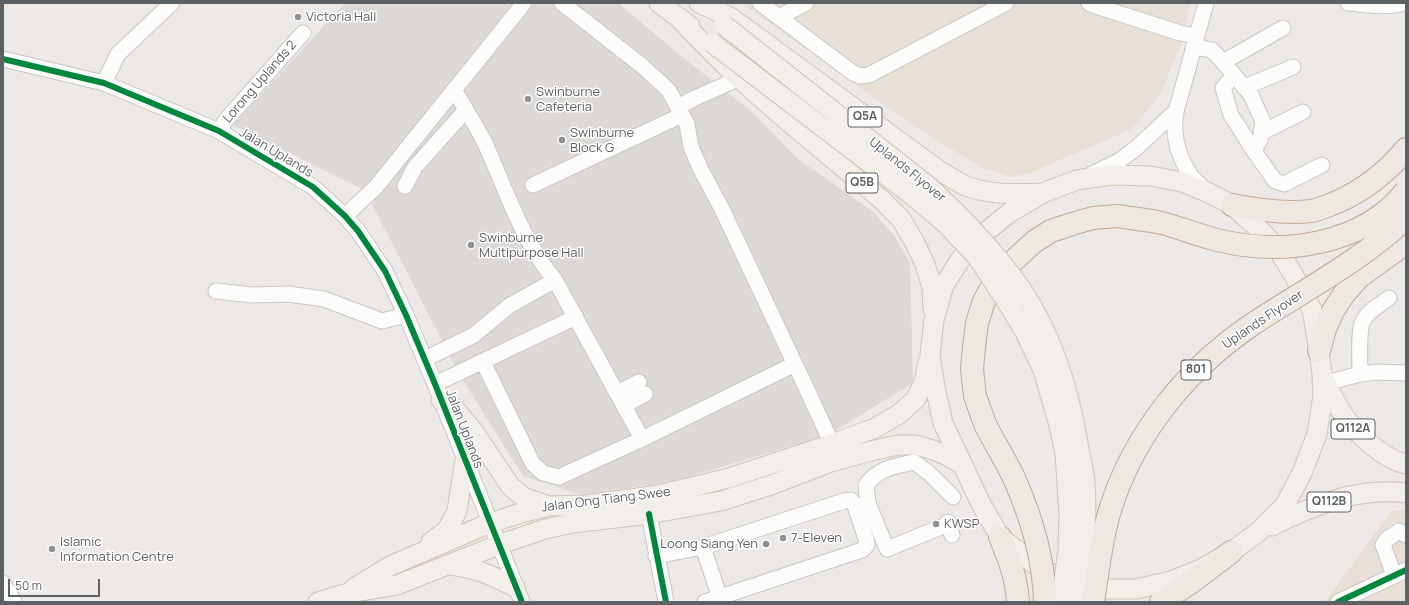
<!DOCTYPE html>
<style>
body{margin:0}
#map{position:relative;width:1409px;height:605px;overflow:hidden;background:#ece9e6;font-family:Manrope,sans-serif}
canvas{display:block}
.frame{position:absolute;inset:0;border:4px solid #5c6164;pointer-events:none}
.scale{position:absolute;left:8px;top:579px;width:92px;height:18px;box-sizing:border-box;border:2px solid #5c6164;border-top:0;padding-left:5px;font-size:12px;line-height:14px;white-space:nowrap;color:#5c6164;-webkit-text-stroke:3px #fff;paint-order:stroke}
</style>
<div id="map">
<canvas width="1409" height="605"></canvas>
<div class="frame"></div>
<div class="scale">50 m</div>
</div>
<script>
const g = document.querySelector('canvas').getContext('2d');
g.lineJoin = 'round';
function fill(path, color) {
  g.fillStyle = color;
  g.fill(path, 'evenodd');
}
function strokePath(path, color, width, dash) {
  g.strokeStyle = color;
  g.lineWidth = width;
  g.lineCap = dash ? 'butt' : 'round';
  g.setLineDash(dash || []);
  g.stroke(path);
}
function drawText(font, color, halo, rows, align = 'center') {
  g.font = font + ' Manrope,sans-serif';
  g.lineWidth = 3;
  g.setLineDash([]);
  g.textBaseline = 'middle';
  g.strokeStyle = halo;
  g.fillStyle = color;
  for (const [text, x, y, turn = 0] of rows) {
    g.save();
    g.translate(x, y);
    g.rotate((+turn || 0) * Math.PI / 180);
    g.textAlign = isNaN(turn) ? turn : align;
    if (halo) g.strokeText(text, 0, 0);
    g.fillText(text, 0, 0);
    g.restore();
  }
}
fill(new Path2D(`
 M741,3H1190L1181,44L1161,93L1132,129L1029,173L1012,177L982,168L911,124Z
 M1406,510V602H1325L1391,511Z`), '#e8e0d6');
fill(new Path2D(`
 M345,3H618L686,60L750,110L798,159L872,211L894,235L910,263L913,383L828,435L671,482L582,495L523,476L459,374L367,194L360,188L233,125Z`), '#ddd9d6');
const minor = new Path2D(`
 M562,3L641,65L661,83L669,91L687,124L691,147L701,170L722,209L809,394L832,444
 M760,3L853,73L860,76L869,75L1006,3
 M1089,3L1090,4L1180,33L1196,36
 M1348,3C1367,5 1387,8 1405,3
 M779,17L806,3
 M1193,47L1212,50L1223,62L1251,95L1263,122L1260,140L1254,151L1275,181L1284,184L1322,165
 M3,59L104,83L219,131L313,187L345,216L358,231L385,271L406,315L435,384L522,602
 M1223,62L1283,28
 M1234,75L1223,88L1231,115L1254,151
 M104,83L118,54L172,3
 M1245,87L1293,67
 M454,91L459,98C468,113 477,128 485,143C505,188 523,243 555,280L642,439
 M678,107L695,98L738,79
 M219,131L226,120L303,33
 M1261,133L1303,112
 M1092,174L1119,161L1135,149L1175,112
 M533,185L682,115
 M405,186L415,167L466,110
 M1204,189C1200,184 1194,180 1191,176C1176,154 1170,126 1179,101L1206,3
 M345,216L376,187L524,3
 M216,291L252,295L288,294L324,299L382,321L406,315
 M425,359L474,335L509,306L555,280
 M483,362L533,464L543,473L559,477L642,439L795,364
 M1360,374C1360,361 1358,331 1363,321C1368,311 1381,304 1389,298
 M1326,383L1360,374L1376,372L1406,373
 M435,384L576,317
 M617,393L639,382
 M624,405L645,394
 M649,514L666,602
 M952,535L948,522L946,525L887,549L868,503L866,485C878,468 895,466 914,462L929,473L953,497
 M703,547L720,598
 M656,556L703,547L844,501L851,500L854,503L866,539L867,545L862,550L705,602
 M1394,575L1383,545L1387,539L1399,531L1406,535
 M3,583L14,602
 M1338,602L1406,570`);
const major = new Path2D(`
 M659,3L690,26
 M699,3L730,17L941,172C950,177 958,182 966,186C990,195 1016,194 1041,193
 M679,18C740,86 814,142 883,201L901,219L915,243L925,264L932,288L933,309
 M1111,175L1151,176L1182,182L1209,193L1232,205L1261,231L1277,248L1293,274L1312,310L1319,351L1322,374L1323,395L1317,434L1302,473L1285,505L1257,533L1231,552L1201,569L1171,581L1136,589H1103L1068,582L1038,567L1000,537L981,504L943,423L935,387L930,355L934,320L944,285L960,260L977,239L1009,213L1045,192L1077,180Z
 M1324,379C1339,410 1349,429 1378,450C1386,456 1396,462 1406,464
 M441,400L455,409L474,432L511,487L525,498L549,506
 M1272,526C1313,505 1359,487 1406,493
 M431,542L447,530L457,511L465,460
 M449,565C474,567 493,576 515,587
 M354,588L390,566L490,523L521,513L549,506L586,505L659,495L729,478L832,444L875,428L899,414L916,399L924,382L928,362
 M318,602L344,594L397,585L498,545L545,529L573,523L649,514L721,501L771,485L831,462L871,451L898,445H916L933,450L948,456L963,465`);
const highway = new Path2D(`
 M1232,205C1257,210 1284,214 1311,211C1319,210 1329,205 1337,202C1364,190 1387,172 1406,149
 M1319,351L1325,329L1333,311L1344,294L1359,277L1406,243
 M985,424L975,396L972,369L974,347L977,323L984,301L1000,273L1035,241L1051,231L1072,224L1093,218L1117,216
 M1000,537C1010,561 1016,576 1018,602
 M1161,602L1193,581L1231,552`);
strokePath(minor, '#c8c7c6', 17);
strokePath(major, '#d2c3b6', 21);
strokePath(highway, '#c1a996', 24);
strokePath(minor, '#fcfcfb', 15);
strokePath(major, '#f2eee9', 19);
strokePath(highway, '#eee8e2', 22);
const majorBridge = new Path2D(`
 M724,25L927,185C962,217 995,251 1022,290C1052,335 1069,390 1078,443C1080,456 1084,470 1085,484C1088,524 1083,563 1079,602
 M712,43L913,196L946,224L978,258L1010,307L1025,332L1043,370L1059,425L1065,454L1069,515L1068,550L1061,602`);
const highwayBridge = new Path2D(`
 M1117,216C1132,218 1147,220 1162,223C1180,228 1198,235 1217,240C1282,256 1362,246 1406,191
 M985,424C994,442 1005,459 1014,478C1031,516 1044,560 1045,602
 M1093,602C1098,571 1101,538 1111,507C1135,433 1186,370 1250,326C1302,291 1360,262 1406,218`);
strokePath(majorBridge, '#d2c3b6', 21, []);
strokePath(highwayBridge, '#c1a996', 24, []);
strokePath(majorBridge, '#f2eee9', 19);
strokePath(highwayBridge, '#eee8e2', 22);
strokePath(new Path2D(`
 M3,59L104,83L219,131L313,187L345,216L358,231L385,271L406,315L435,384L522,602
 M649,514L666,602
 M1338,602L1406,570`), '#00873e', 6);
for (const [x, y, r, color] of [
 [298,17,4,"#8e9192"],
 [528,99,4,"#8e9192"],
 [562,140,4,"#8e9192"],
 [471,245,4,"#8e9192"],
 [936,524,4,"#8e9192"],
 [783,538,4,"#8e9192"],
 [766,544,4,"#8e9192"],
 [52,549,4,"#8e9192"]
]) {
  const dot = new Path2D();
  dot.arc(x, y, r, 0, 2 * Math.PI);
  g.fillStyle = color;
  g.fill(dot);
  strokePath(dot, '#fff', 1.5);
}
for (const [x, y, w] of [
 [865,117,34],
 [862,183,32],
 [1196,370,30],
 [1353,429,44],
 [1329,502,44]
]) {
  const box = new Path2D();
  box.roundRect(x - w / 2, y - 10, w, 20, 3);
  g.fillStyle = '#fff';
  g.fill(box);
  strokePath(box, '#5c6164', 1);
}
drawText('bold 12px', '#5c6164', null, [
 ["Q5A",865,117],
 ["Q5B",862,183],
 ["801",1196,370],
 ["Q112A",1353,429],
 ["Q112B",1329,502]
]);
drawText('13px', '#5c6164', '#fff', [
 ["Victoria Hall",306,17],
 ["Swinburne",536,92],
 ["Cafeteria",536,107],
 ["Swinburne",570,133],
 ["Block G",570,148],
 ["Swinburne",479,238],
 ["Multipurpose Hall",479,253],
 ["KWSP",944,524],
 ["7-Eleven",791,538],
 ["Islamic",60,542],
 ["Information Centre",60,557],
 ["Loong Siang Yen",758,544,"right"]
], 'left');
drawText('13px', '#5c6164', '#fff', [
 ["Lorong Uplands 2",260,82,-49],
 ["Jalan Uplands",276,153,31],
 ["Uplands Flyover",907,170,39],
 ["Uplands Flyover",1263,320,-34],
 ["Jalan Uplands",464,429,69],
 ["Jalan Ong Tiang Swee",606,500,-7]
]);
</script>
